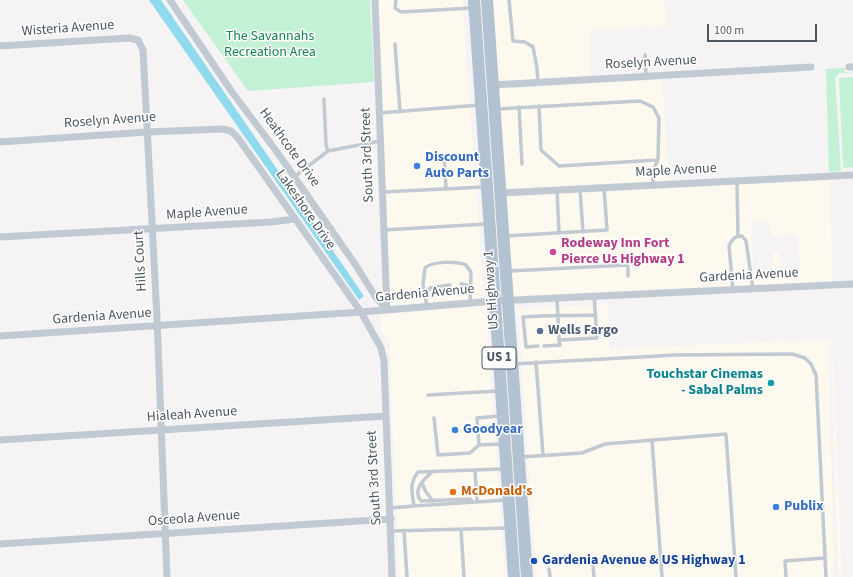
<!DOCTYPE html>
<style>
body{margin:0}
#map{position:relative;width:853px;height:577px;overflow:hidden;background:#f5f3f3;font-family:"Source Sans 3",sans-serif}
canvas{display:block}
.scale{position:absolute;left:707px;top:24px;width:110px;height:18px;box-sizing:border-box;border:2px solid #4a5661;border-top:0;padding-left:5px;font-size:12px;line-height:14px;white-space:nowrap;color:#4a5661;-webkit-text-stroke:3px #fff;paint-order:stroke}
</style>
<div id="map">
<canvas width="853" height="577"></canvas>
<div class="scale">100 m</div>
</div>
<script>
const g = document.querySelector('canvas').getContext('2d');
g.lineJoin = 'round';
function fill(path, color) {
  g.fillStyle = color;
  g.fill(path, 'evenodd');
}
function strokePath(path, color, width, dash) {
  g.strokeStyle = color;
  g.lineWidth = width;
  g.lineCap = dash ? 'butt' : 'round';
  g.setLineDash(dash || []);
  g.stroke(path);
}
function drawText(font, color, halo, rows, align = 'center') {
  g.font = font + ' "Source Sans 3",sans-serif';
  g.lineWidth = 3;
  g.setLineDash([]);
  g.textBaseline = 'middle';
  g.strokeStyle = halo;
  g.fillStyle = color;
  for (const [text, x, y, turn = 0] of rows) {
    g.save();
    g.translate(x, y);
    g.rotate((+turn || 0) * Math.PI / 180);
    g.textAlign = isNaN(turn) ? turn : align;
    if (halo) g.strokeText(text, 0, 0);
    g.fillText(text, 0, 0);
    g.restore();
  }
}
fill(new Path2D(`
 M378,0H462L484,297L390,305Z
 M492,0H664L668,26L590,30V75L498,81Z
 M662,80L669,180L505,189L498,89Z
 M830,180L832,281L512,296L506,197ZM754,221L770,222L772,236L794,235L797,236L800,270L798,273L782,274L779,251L773,252V275L757,276L754,275L751,226Z
 M608,304L610,349L828,339L834,577H536L518,309Z
 M485,306L505,577H399L389,343L381,330V315L387,316L388,314Z
 M831,337H832L842,577H838Z`), '#fdf9ef');
fill(new Path2D(`
 M183,0H370L374,82L248,91Z
 M845,68V72L853,73H839L835,78L841,171L829,172L826,69Z
 M853,77V167L843,168L839,78Z`), '#c3f1d5');
fill(new Path2D(`
 M149,0H161L364,296L359,300Z`), '#90daee');
strokePath(new Path2D(`
 M396,0L395,8L401,12L472,8
 M509,0L513,41L525,42L533,47L537,68L538,82
 M395,44L400,112
 M645,55L646,76
 M324,99L326,145L328,151
 M539,106L541,150L559,166L658,160
 M519,107L522,164
 M497,109L640,101L653,107L659,118L658,160L653,170V185
 M379,113L480,105
 M444,156L446,188
 M294,177L328,151L380,141
 M737,181L738,236
 M580,189L583,232
 M557,190L559,233
 M382,192L484,187
 M384,230L487,224
 M505,236L607,230L604,188
 M509,271L628,265V276
 M461,284L466,285L470,288
 M733,290L729,246C732,240 734,236 742,236L746,241L753,289
 M426,294L430,288L450,285
 M557,298L559,340L597,338L594,296
 M427,307L423,284L425,268C432,261 457,261 466,265L471,272L470,303
 M538,346L526,347L523,317C548,315 571,316 595,315
 M544,346L560,345L559,340
 M536,362L543,455
 M513,364L676,355L792,354L805,358L811,364L816,375L826,577
 M428,395L498,391
 M500,416L477,418L479,445L502,444
 M434,418L438,455L470,453L479,445
 M652,440L662,577
 M521,457L582,453L605,444L726,434L736,577
 M503,469L418,472C409,484 412,492 414,506L506,500
 M475,470L477,502
 M432,472C424,479 412,490 421,501L470,499L473,502
 M422,483L426,492L433,501
 M390,508L414,506
 M461,529L464,577
 M391,531L507,528
 M404,531L407,577
 M593,566L594,577
 M549,569L550,577
 M786,577L785,561L825,558`), '#c1cad2', 3.5);
strokePath(new Path2D(`
 M170,0L232,92L277,152L355,264L375,296L387,310
 M375,0L387,310
 M0,46L129,38L138,40L143,50L157,318L167,577
 M849,67H853
 M493,85L811,67
 M0,142L147,132L223,129L231,131L238,138L361,312L381,348L384,361L392,577
 M501,193L853,175
 M0,237L271,222L295,219
 M0,336L361,312L495,301L853,284
 M0,440L386,416
 M0,544L391,519`), '#c1cad2', 7);
strokePath(new Path2D(`
 M474,0L514,577
 M487,0L527,577`), '#b3c2d1', 12);
for (const [x, y, r, color] of [
 [417,166,4,"#3f7fe0"],
 [553,252,4,"#d1479c"],
 [540,331,4,"#5c6f8a"],
 [771,383,4,"#0f9aa8"],
 [455,430,4,"#3f7fe0"],
 [453,492,4,"#e8710a"],
 [776,507,4,"#3f7fe0"],
 [534,561,4,"#1a4fb4"]
]) {
  const dot = new Path2D();
  dot.arc(x, y, r, 0, 2 * Math.PI);
  g.fillStyle = color;
  g.fill(dot);
  strokePath(dot, '#fff', 1.5);
}
for (const [x, y, w] of [
 [499,358,34]
]) {
  const box = new Path2D();
  box.roundRect(x - w / 2, y - 11, w, 22, 3);
  g.fillStyle = '#fff';
  g.fill(box);
  strokePath(box, '#4a5661', 1);
}
drawText('bold 13px', '#4a5661', null, [
 ["US 1",499,358]
]);
drawText('14px', '#4a5661', '#fff', [
 ["Wisteria Avenue",68,29,-4],
 ["Roselyn Avenue",651,63,-3],
 ["Roselyn Avenue",110,121,-4],
 ["Heathcote Drive",289,148,54],
 ["South 3rd Street",368,155,-92],
 ["Maple Avenue",676,171,-3],
 ["Lakeshore Drive",305,210,55],
 ["Maple Avenue",207,213,-4],
 ["Hills Court",141,261,-93],
 ["Gardenia Avenue",749,276,-3],
 ["US Highway 1",492,290,-94],
 ["Gardenia Avenue",425,294,-5],
 ["Gardenia Avenue",102,317,-4],
 ["Hialeah Avenue",192,415,-4],
 ["South 3rd Street",375,478,-93],
 ["Osceola Avenue",194,519,-4]
]);
drawText('14px', '#17864f', '#fff', [
 ["The Savannahs",270,37],
 ["Recreation Area",270,53]
]);
drawText('bold 14px', '#366cbe', '#fff', [
 ["Discount",425,158],
 ["Auto Parts",425,174],
 ["Goodyear",463,430],
 ["Publix",784,507]
], 'left');
drawText('bold 14px', '#b23c85', '#fff', [
 ["Rodeway Inn Fort",561,244],
 ["Pierce Us Highway 1",561,260]
], 'left');
drawText('bold 14px', '#4e5e75', '#fff', [
 ["Wells Fargo",548,331]
], 'left');
drawText('bold 14px', '#0d838f', '#fff', [
 ["Touchstar Cinemas",763,375],
 ["- Sabal Palms",763,391]
], 'right');
drawText('bold 14px', '#c56008', '#fff', [
 ["McDonald's",461,492]
], 'left');
drawText('bold 14px', '#164399', '#fff', [
 ["Gardenia Avenue & US Highway 1",542,561]
], 'left');
</script>
